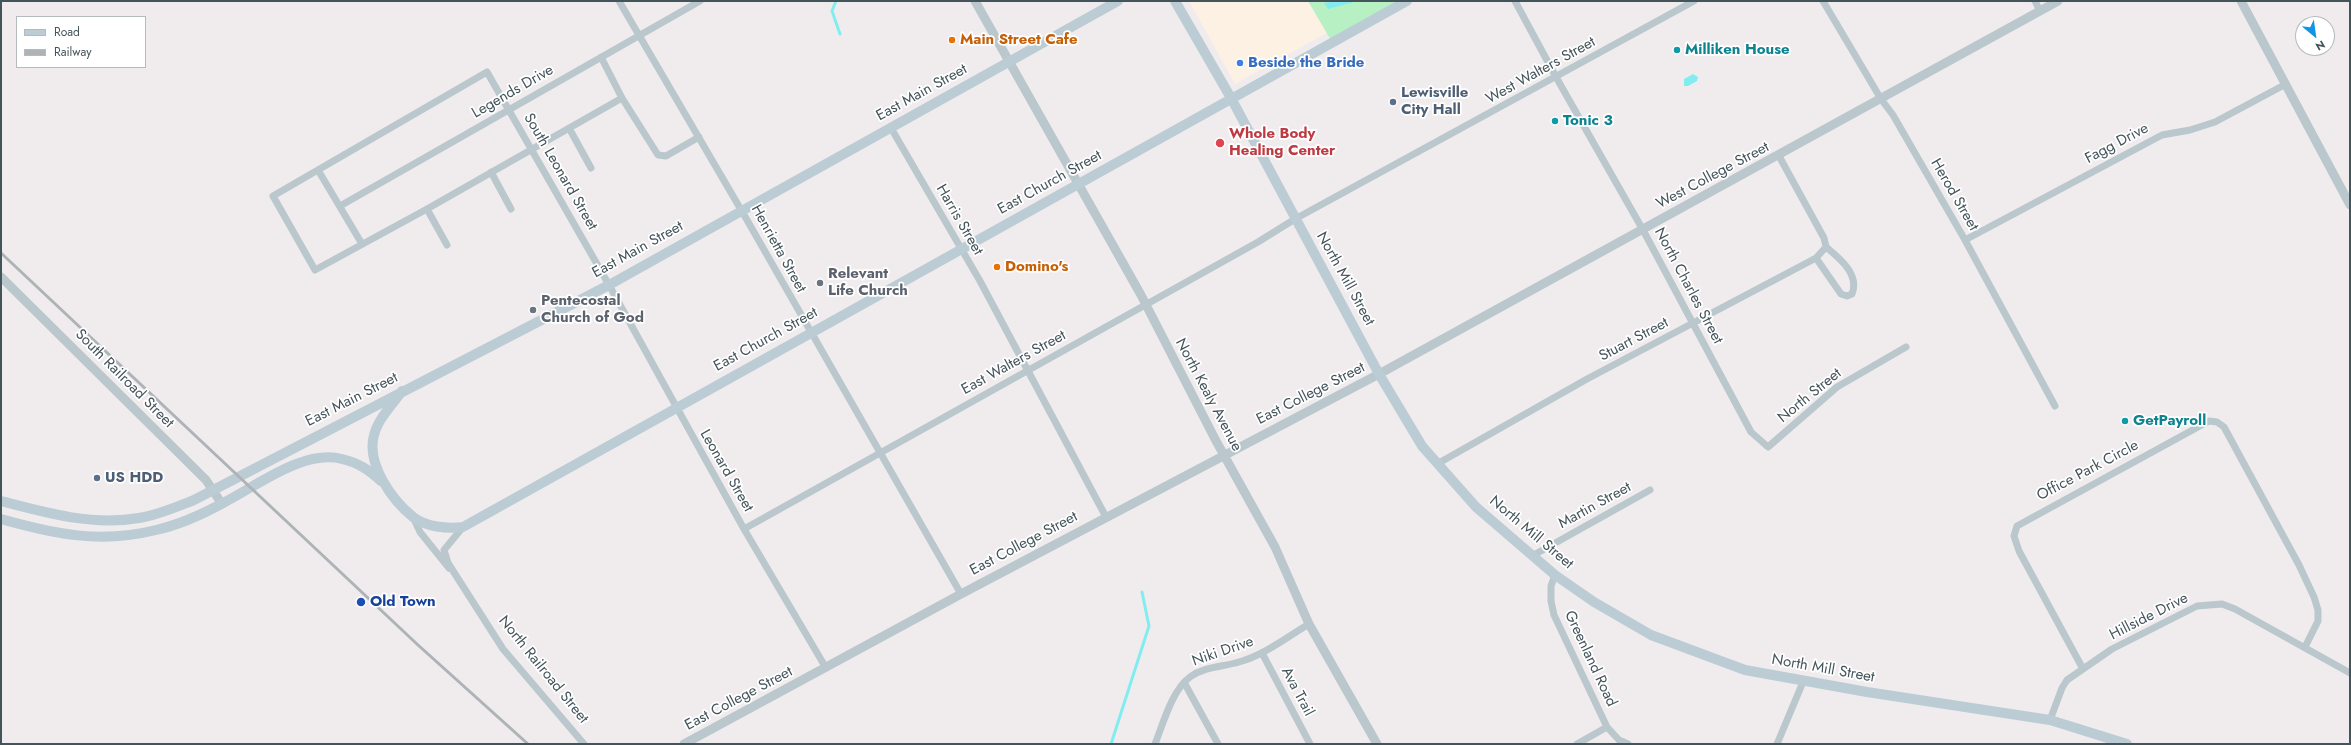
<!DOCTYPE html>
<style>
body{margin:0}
#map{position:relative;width:2351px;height:745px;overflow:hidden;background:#f0eced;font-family:Jost,sans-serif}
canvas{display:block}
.frame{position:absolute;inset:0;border:2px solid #44545b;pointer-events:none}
.legend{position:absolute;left:16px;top:16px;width:130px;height:52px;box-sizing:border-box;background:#fff;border:1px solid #b4bbbd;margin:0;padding:5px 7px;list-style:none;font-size:12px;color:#44545b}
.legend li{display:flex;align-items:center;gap:8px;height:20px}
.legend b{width:20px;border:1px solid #b4bbbd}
.north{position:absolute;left:2295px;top:16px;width:40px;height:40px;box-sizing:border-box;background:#fff;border:1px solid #b4bbbd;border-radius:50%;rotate:151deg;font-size:11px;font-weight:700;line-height:16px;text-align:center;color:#44545b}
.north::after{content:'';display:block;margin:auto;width:14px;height:18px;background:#1094e6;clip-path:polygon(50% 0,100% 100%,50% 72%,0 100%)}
</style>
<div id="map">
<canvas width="2351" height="745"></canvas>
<div class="frame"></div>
<ul class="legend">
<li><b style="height:5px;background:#bcccd5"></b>Road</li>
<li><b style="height:5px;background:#aeb3b8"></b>Railway</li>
</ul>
<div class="north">N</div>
</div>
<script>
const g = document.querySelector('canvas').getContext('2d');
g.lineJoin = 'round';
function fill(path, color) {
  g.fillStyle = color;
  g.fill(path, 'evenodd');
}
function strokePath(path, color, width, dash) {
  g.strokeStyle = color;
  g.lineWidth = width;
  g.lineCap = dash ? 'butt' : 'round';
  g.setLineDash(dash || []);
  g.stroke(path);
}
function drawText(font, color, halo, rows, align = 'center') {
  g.font = font + ' Jost,sans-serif';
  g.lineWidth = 3.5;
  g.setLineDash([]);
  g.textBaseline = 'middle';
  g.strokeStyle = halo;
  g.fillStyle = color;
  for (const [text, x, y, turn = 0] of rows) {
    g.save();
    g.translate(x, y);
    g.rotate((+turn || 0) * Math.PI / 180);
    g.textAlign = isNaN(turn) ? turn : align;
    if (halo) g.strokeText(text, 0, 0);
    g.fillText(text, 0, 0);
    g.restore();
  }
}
fill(new Path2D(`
 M1189,1H1384L1235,84Z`), '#fcf1e3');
fill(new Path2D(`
 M1308,1H1407L1332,42Z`), '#b7f0c3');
fill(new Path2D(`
 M1337,1H1358L1328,9L1324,3Z
 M1693,74L1698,77L1697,81L1688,86H1684V79Z`), '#82edf0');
strokePath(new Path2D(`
 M836,1L832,11L840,34
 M1111,744L1149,626L1142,592`), '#82edf0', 3);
strokePath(new Path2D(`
 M619,1L747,220L961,594
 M1515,1L1556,77L1643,230L1751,432L1768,447L1837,387L1906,347
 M1823,1L1881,99L1893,115L1965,240L2055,406
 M2035,1L2040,11
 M601,57L622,98
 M569,128L591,168
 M891,128L980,281L1106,517
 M318,170L362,244
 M491,172L511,209
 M340,206L700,1
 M427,209L315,270L273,196L487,72L609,285L744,529L826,668
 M1965,240L2162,135L2190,130L2215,122L2286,84
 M447,245L427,209L622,98L658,155L666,156L699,137
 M1816,258L1841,294L1847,296L1852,294C1860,274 1839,258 1826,247
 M1437,464L1587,379L1816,258L1826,247L1824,238L1779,156
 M413,517L420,532L449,568
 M463,527L444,550L448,563L503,649L584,744
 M744,529L1258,242L1295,219L1694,1
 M1532,556L1650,490
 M1555,575L1551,586V601L1554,615L1607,727L1619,740L1628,744
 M1262,653L1310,744
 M2083,669L2019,551L2014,536L2017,526L2209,421L2217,422L2224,427L2299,565L2314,597L2318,610V621L2305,647
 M1185,684L1218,744
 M2050,720L2062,688L2067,680L2112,649L2197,606L2222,604L2235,609L2350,673
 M1155,744C1163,724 1172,690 1190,677C1205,666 1223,667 1239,662C1264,655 1287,637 1309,624
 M1577,744L1607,727
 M1777,744L1803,682`), '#bac8cd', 7);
strokePath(new Path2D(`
 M975,1L1141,295L1215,439L1275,547L1309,624L1377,744
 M2241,1L2350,205
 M1,277L206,480L222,504
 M684,744L961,594L1379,374L2058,1`), '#bac8cd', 9);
strokePath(new Path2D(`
 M1175,1L1231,98L1379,374L1422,446L1476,507L1555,575L1594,602L1651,635L1745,670L1867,692L2050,720L2127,744
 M402,391C392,405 378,419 374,435C366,464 392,500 413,517C426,527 447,529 463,527L1407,1
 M1,501C46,513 92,526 139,518C158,515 176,507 194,500L609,285L1118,1
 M1,519C55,534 100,544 156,530C178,525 203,514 223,503C257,486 303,449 342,459C359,463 369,470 381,481`), '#bcccd5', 10);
strokePath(new Path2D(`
 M1,253L418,645L528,744`), '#aeb3b8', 3);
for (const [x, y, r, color] of [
 [952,40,4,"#e8710a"],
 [1677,50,4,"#0f9aa8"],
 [1240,63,4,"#3f7fe0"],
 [1393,102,4,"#5c6f8a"],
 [1555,121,4,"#0f9aa8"],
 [1220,143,5,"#e0444e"],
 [997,267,4,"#e8710a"],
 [820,283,4,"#6b7280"],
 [533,310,4,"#6b7280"],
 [2125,421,4,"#0f9aa8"],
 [97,478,4,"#5c6f8a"],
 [361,602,5,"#1a4fb4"]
]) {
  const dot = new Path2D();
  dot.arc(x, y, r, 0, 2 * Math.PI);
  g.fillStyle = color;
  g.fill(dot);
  strokePath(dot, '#fff', 1.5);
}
drawText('bold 15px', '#c56008', '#fff', [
 ["Main Street Cafe",960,40],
 ["Domino's",1005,267]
], 'left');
drawText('bold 15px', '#0d838f', '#fff', [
 ["Milliken House",1685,50],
 ["Tonic 3",1563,121],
 ["GetPayroll",2133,421]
], 'left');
drawText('bold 15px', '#366cbe', '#fff', [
 ["Beside the Bride",1248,63]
], 'left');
drawText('15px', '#44545b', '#fff', [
 ["West Walters Street",1541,71,-29],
 ["Legends Drive",513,92,-30],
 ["East Main Street",922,93,-29],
 ["Fagg Drive",2117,144,-28],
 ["South Leonard Street",560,172,60],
 ["West College Street",1713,176,-28],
 ["East Church Street",1050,183,-29],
 ["Herod Street",1954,195,60],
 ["Harris Street",959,220,60],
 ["Henrietta Street",778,249,61],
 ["East Main Street",638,250,-29],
 ["North Mill Street",1345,279,61],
 ["North Charles Street",1688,286,62],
 ["East Church Street",766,340,-29],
 ["Stuart Street",1634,340,-28],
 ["East Walters Street",1014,363,-29],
 ["South Railroad Street",124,379,45],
 ["East College Street",1311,394,-27],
 ["North Kealy Avenue",1208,395,62],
 ["North Street",1810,396,-39],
 ["East Main Street",352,400,-27],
 ["Leonard Street",726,471,60],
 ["Office Park Circle",2088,471,-28],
 ["Martin Street",1595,506,-29],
 ["North Mill Street",1531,533,40],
 ["East College Street",1024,544,-28],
 ["Hillside Drive",2149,617,-27],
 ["Niki Drive",1223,652,-19],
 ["Greenland Road",1590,659,65],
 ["North Mill Street",1823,669,10],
 ["North Railroad Street",543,670,51],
 ["Ava Trail",1297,692,62],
 ["East College Street",739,699,-28]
]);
drawText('bold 15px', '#4e5e75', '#fff', [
 ["Lewisville",1401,93],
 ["City Hall",1401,110],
 ["US HDD",105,478]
], 'left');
drawText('bold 15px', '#be3a42', '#fff', [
 ["Whole Body",1229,134],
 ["Healing Center",1229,151]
], 'left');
drawText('bold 15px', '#5b616d', '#fff', [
 ["Relevant",828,274],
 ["Life Church",828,291],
 ["Pentecostal",541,301],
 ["Church of God",541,318]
], 'left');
drawText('bold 15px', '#164399', '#fff', [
 ["Old Town",370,602]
], 'left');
</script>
